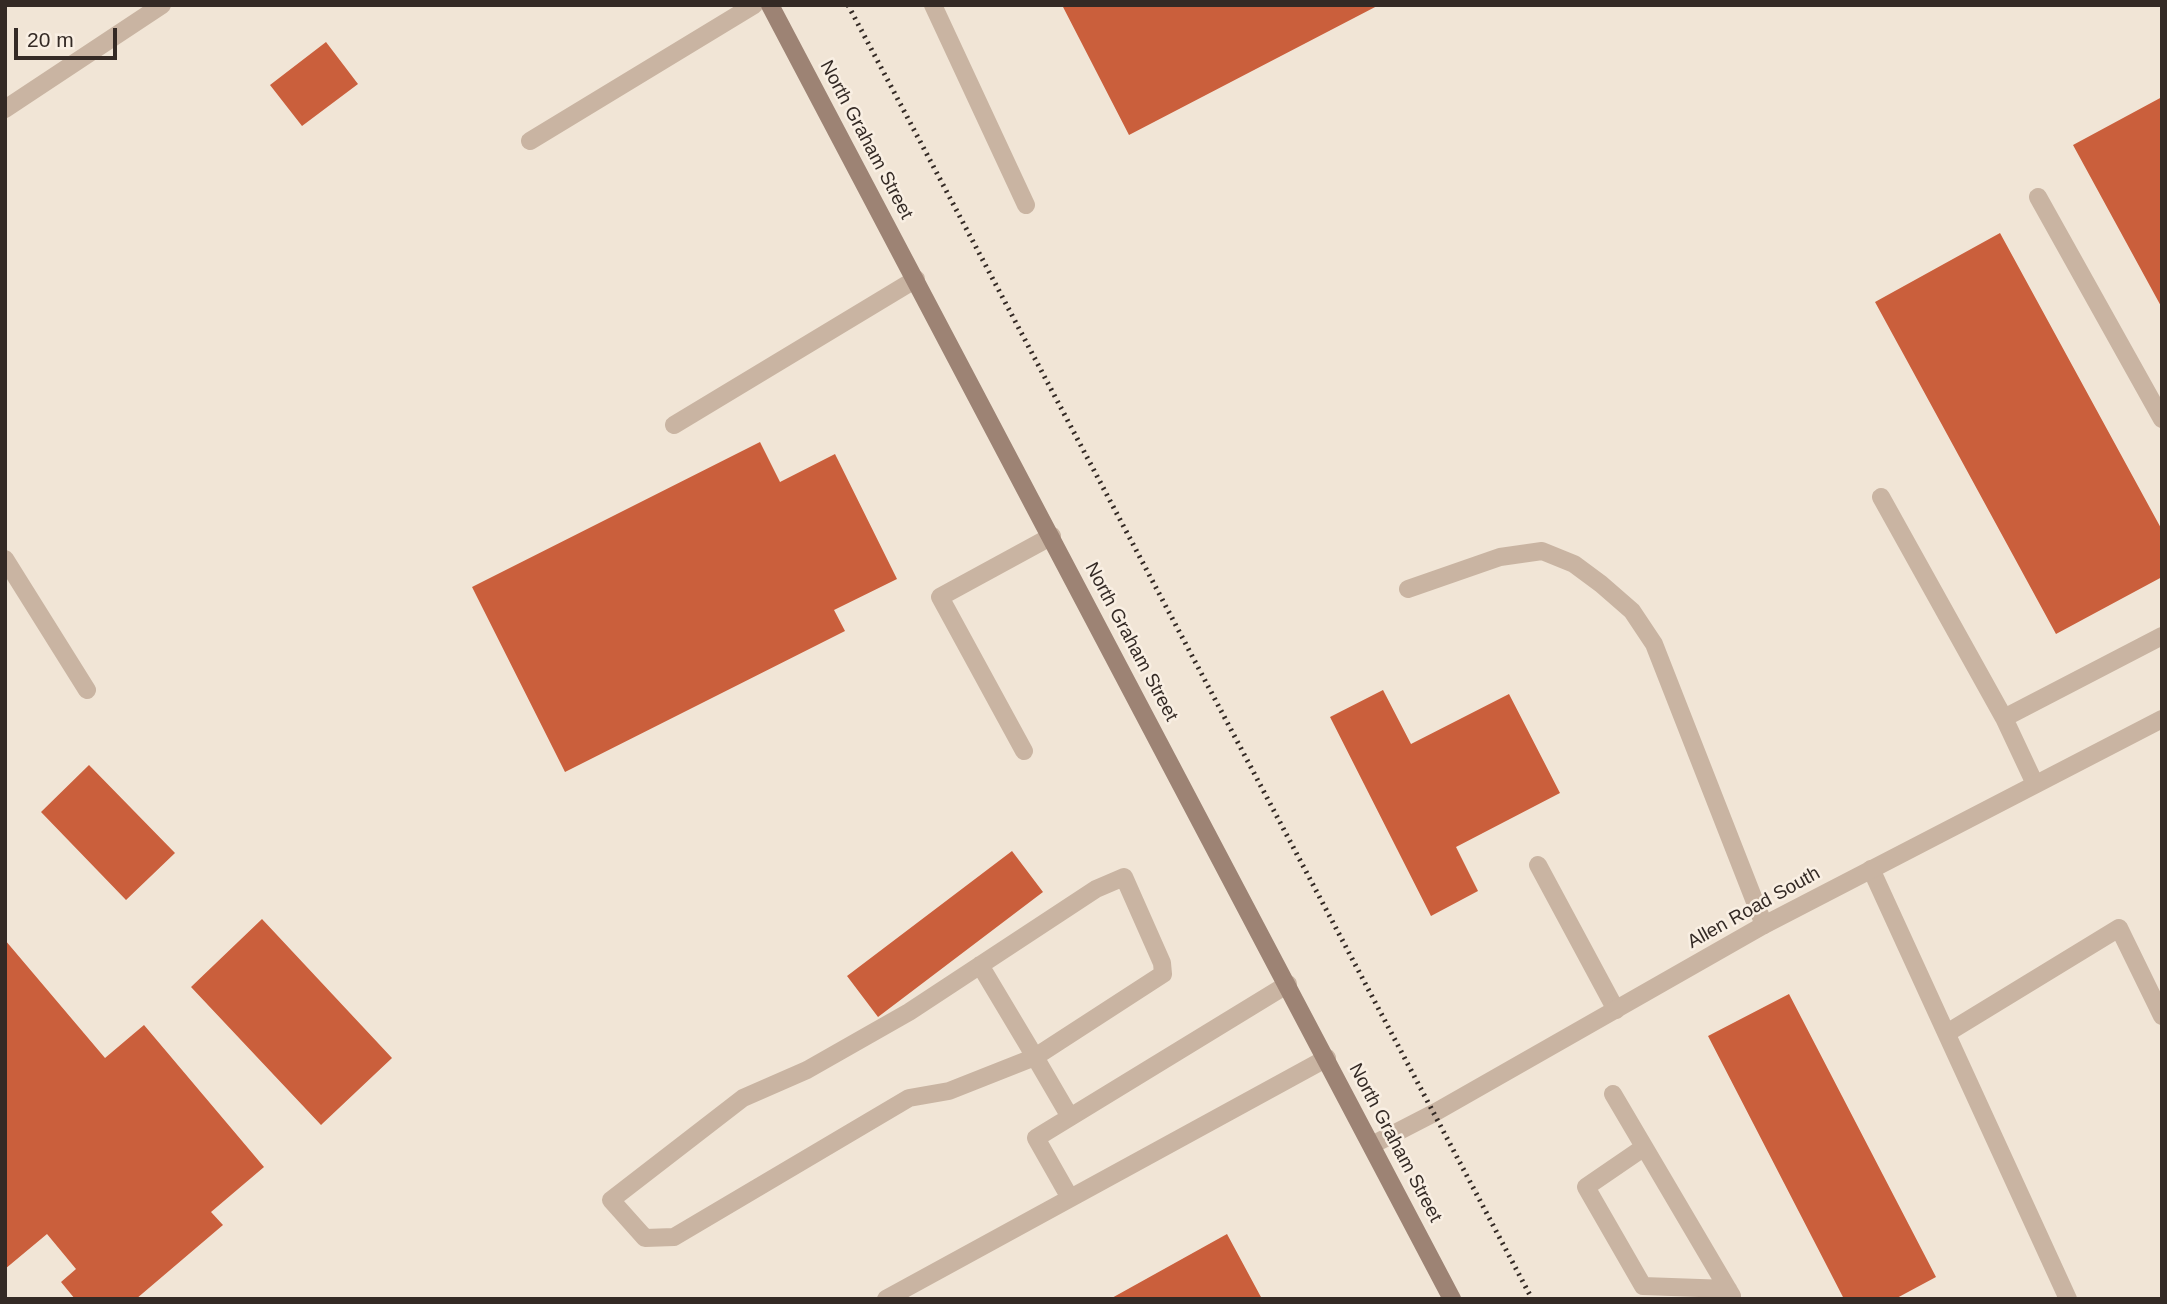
<!DOCTYPE html>
<style>
body{margin:0}
#map{position:relative;width:2167px;height:1304px;overflow:hidden;background:#f1e5d6;font-family:Helvetica,sans-serif}
canvas{display:block}
.frame{position:absolute;inset:0;border:7px solid #342a25;pointer-events:none}
.scale{position:absolute;left:14px;top:28px;width:103px;height:32px;box-sizing:border-box;border:4px solid #342a25;border-top:0;padding-left:9px;font-size:21px;line-height:24px;white-space:nowrap;color:#342a25;-webkit-text-stroke:5px #f9efe3;paint-order:stroke}
</style>
<div id="map">
<canvas width="2167" height="1304"></canvas>
<div class="frame"></div>
<div class="scale">20 m</div>
</div>
<script>
const g = document.querySelector('canvas').getContext('2d');
g.lineJoin = 'round';
function fill(path, color) {
  g.fillStyle = color;
  g.fill(path, 'evenodd');
}
function strokePath(path, color, width, dash) {
  g.strokeStyle = color;
  g.lineWidth = width;
  g.lineCap = dash ? 'butt' : 'round';
  g.setLineDash(dash || []);
  g.stroke(path);
}
function drawText(font, color, halo, rows, align = 'center') {
  g.font = font + ' Helvetica,sans-serif';
  g.lineWidth = 5;
  g.setLineDash([]);
  g.textBaseline = 'middle';
  g.strokeStyle = halo;
  g.fillStyle = color;
  for (const [text, x, y, turn = 0] of rows) {
    g.save();
    g.translate(x, y);
    g.rotate((+turn || 0) * Math.PI / 180);
    g.textAlign = isNaN(turn) ? turn : align;
    if (halo) g.strokeText(text, 0, 0);
    g.fillText(text, 0, 0);
    g.restore();
  }
}
fill(new Path2D(`
 M1062,5H1379L1129,135Z
 M326,42L358,84L302,126L270,85Z
 M2162,97V308L2073,145Z
 M2000,233L2162,530V577L2056,634L1875,302Z
 M760,442L780,482L835,454L897,579L834,610L845,631L565,772L472,587Z
 M1383,690L1411,744L1509,694L1560,793L1456,847L1478,891L1431,916L1330,717Z
 M89,765L175,853L126,900L41,812Z
 M1012,851L1043,892L878,1017L847,976Z
 M262,919L392,1058L321,1125L191,987Z
 M5,940L105,1058L144,1025L264,1167L211,1212L223,1225L136,1299H75L61,1282L76,1269L47,1234L5,1269Z
 M1789,994L1936,1277L1895,1299H1844L1708,1036Z
 M1227,1234L1262,1299H1110Z`), '#ca5f3c');
strokePath(new Path2D(`
 M933,5L1026,205
 M530,141L754,5
 M2038,197L2162,419
 M674,425L916,279
 M1881,497L2004,718L2035,784
 M5,559L87,690
 M1408,589L1500,557L1542,551L1574,564L1601,584L1632,611L1654,644L1764,925
 M2004,718L2162,636
 M1024,751L940,597L1052,536
 M1538,865L1616,1010
 M1871,869L2068,1299
 M980,965L1035,1057L949,1091L909,1098L674,1237L645,1238L611,1200L743,1098L807,1070L909,1012L1096,889L1124,877L1162,963L1163,974L1035,1057L1070,1117
 M1947,1033L2119,928L2162,1016
 M1613,1094L1732,1296
 M1643,1148L1586,1187L1643,1286L1728,1289
 M1070,1198L1036,1138L1288,984
 M886,1299L1327,1058`), '#c9b4a2', 18);
strokePath(new Path2D(`
 M5,109L162,5
 M1372,1145L1434,1113L1764,925L2162,719`), '#c9b4a2', 18);
strokePath(new Path2D(`
 M770,5L1452,1299`), '#9d8374', 18);
strokePath(new Path2D(`
 M848,5L1532,1299`), '#342a25', 5, [2, 5]);
drawText('19px', '#342a25', '#f9efe3', [
 ["North Graham Street",866,140,62],
 ["North Graham Street",1131,642,62],
 ["Allen Road South",1754,908,-29],
 ["North Graham Street",1395,1143,62]
]);
</script>
